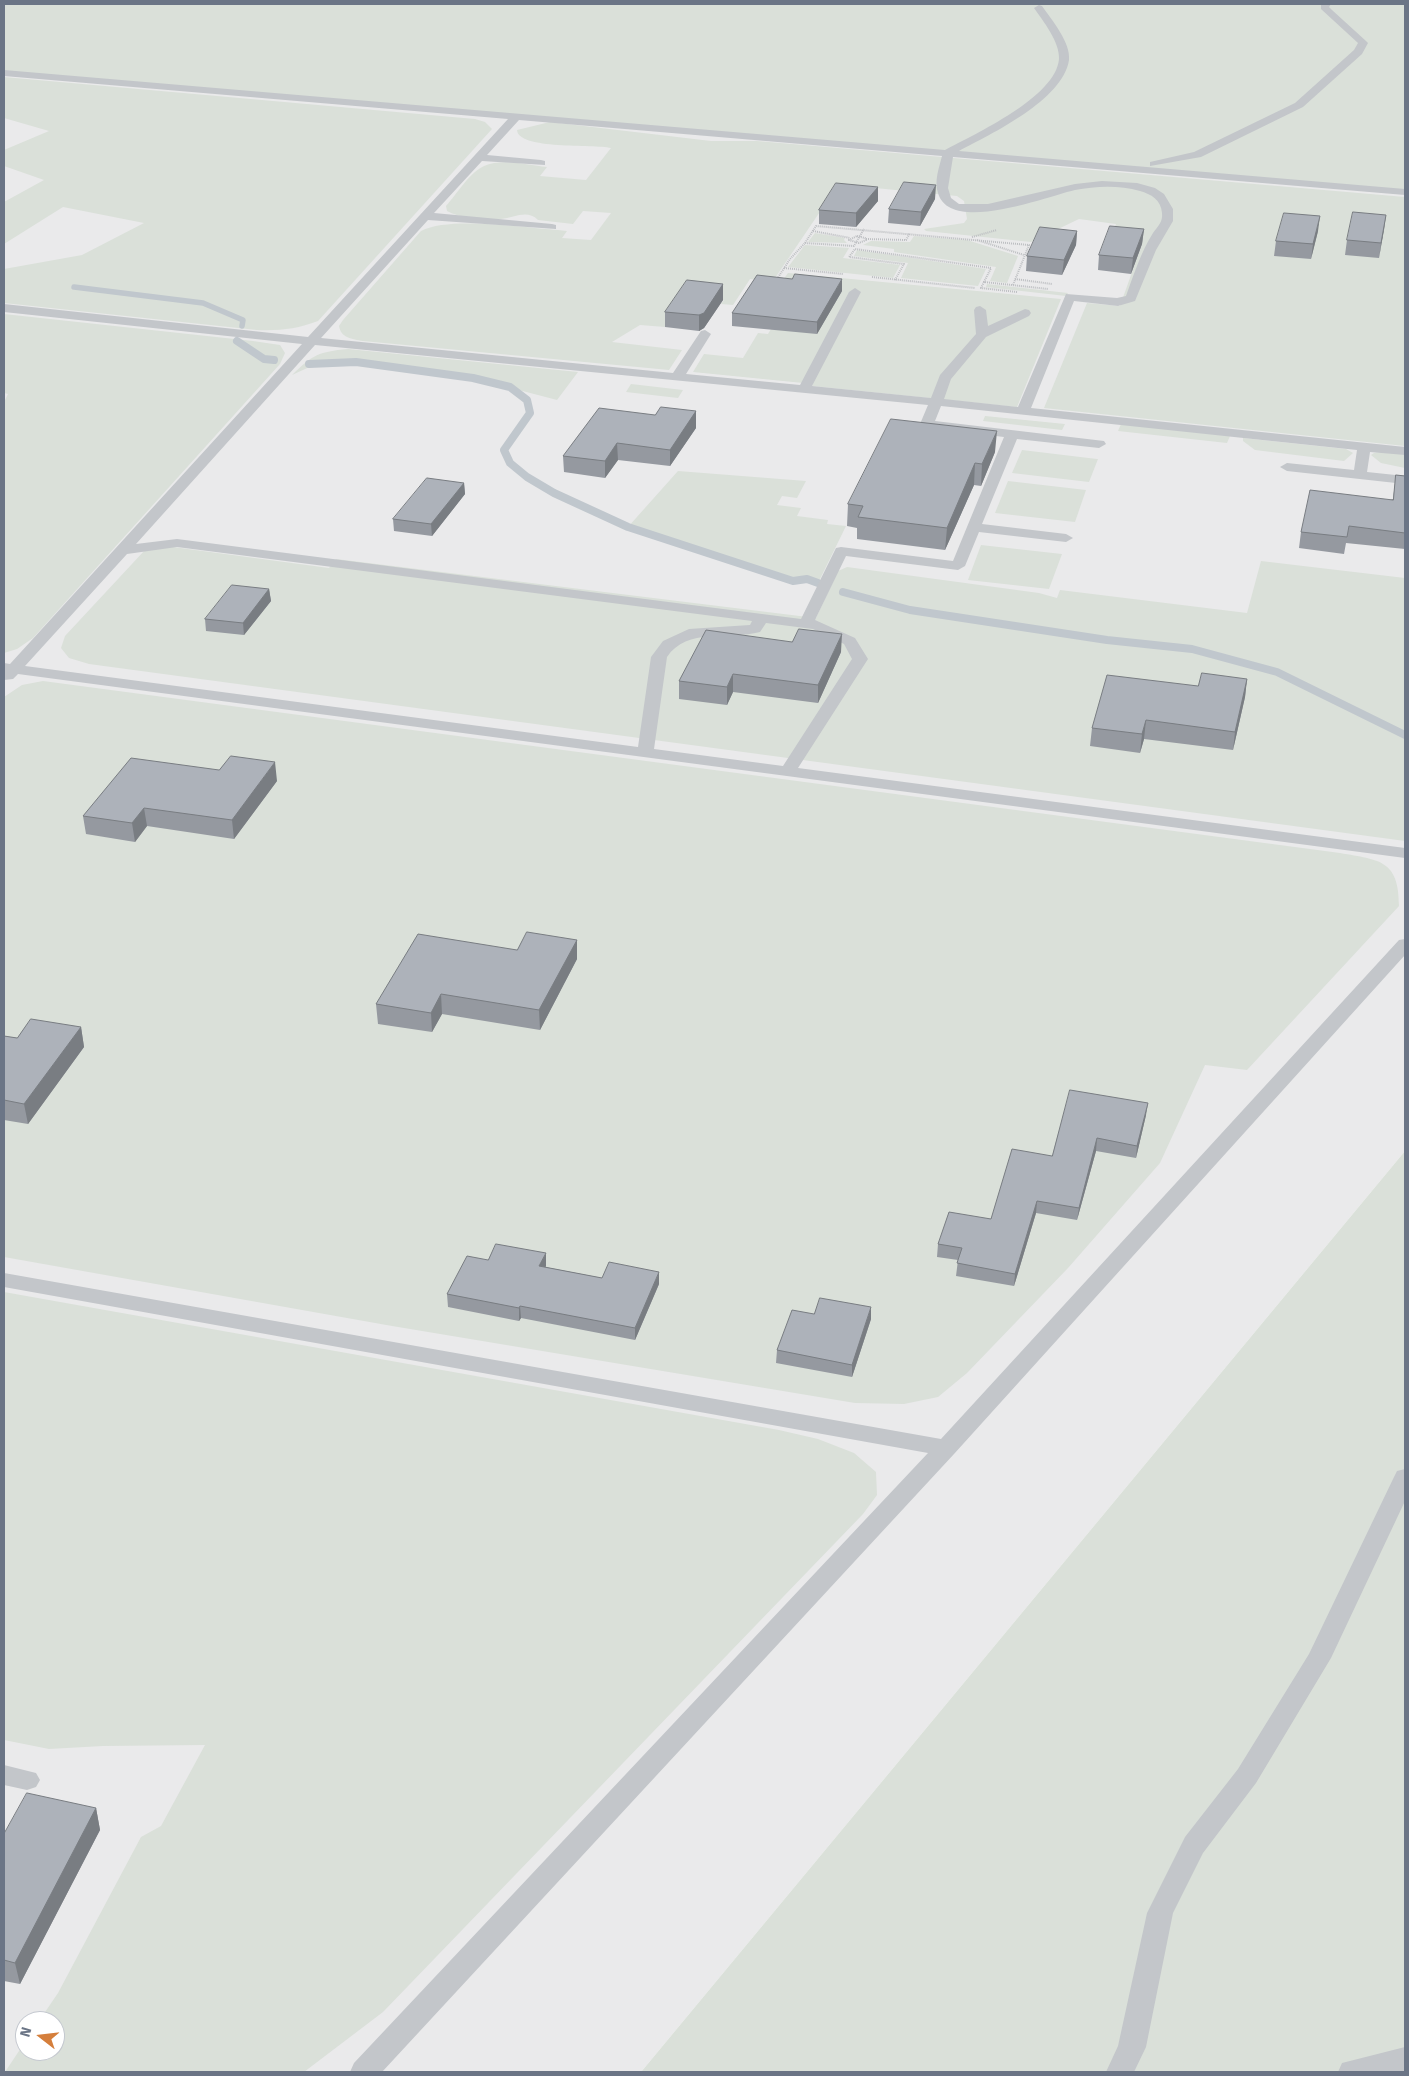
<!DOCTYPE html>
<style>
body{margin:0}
#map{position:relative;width:1409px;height:2076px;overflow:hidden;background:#f9f9f8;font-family:"Fira Sans",sans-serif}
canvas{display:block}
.frame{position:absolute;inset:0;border:5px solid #6b7586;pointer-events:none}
.north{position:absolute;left:15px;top:2011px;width:50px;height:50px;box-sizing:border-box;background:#fff;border:1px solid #c4c8cf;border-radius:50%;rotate:286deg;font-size:14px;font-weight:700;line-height:20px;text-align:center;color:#6b7586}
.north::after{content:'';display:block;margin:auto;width:18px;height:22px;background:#d57f3c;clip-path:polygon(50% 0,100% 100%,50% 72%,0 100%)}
</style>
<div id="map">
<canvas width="1409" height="2076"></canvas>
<div class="frame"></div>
<div class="north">N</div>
</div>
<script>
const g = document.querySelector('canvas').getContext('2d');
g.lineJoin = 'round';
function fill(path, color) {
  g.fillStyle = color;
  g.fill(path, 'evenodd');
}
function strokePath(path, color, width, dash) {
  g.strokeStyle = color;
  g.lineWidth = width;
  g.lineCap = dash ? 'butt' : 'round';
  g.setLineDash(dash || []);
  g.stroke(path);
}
fill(new Path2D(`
 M4,4H1405V1151L641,2072H4ZM25,2021H55V2051H25Z`), '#eaeaeb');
fill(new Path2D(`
 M4,4H1405V192L4,73Z
 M4,77L475,119L485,122L492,129L318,321C297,329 279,331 257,330L4,303V269L82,255L144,223L63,207L4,244V202L44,180L4,166V150L49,131L4,118Z
 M550,122L711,141H757L1405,197V446L1044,408L1087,303L1120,306L1142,244L1109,241L1116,224L1079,219L1031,242L926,231L924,229L964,223L967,219L964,201L957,196L875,188L832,194L773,281L750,279L733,305L721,304L724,300L687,296L665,327L640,325L612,342L682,350L669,370L363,341C352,339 341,338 339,326L343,320L421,231C450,216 524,228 558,230L567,231L562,238L591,240L611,213L583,211L573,224L538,220C527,209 514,218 501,219C484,220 462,219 447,211L446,206C457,194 469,173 484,166C502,158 528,165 547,167L540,176L586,180L611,148C594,144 518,150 517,130Z
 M815,233L845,238L844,240L847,243L808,242Z
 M914,236L967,240L1018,256L1007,283L990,281L996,267L894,252V249L863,245L871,241L910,242Z
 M805,245L849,248L843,258L900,265L893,278L788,267Z
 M857,250L986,269L978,286L901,278L908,263L854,256Z
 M788,273L1061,299L1017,407L812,386L813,384L693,372L704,354L743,358L758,333L768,334L794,289L778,287Z
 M987,284L1068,293L1066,296L986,287Z
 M4,314L253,341L280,345L285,353L280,364L33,638L17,649L4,653V402L8,394L4,393Z
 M348,349L578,372L557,400L473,378L356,362L316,364L292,375C314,354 318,352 348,349Z
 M631,384L683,390L678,398L626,392Z
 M985,416L1065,424L1062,430L983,421Z
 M1121,424L1230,436L1227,443L1118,431Z
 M1243,438L1346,449L1353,453L1344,461L1255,450L1243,441Z
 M1022,450L1097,459H1098L1089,482L1012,473Z
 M1382,452L1405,454V468L1381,463L1371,455L1374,453Z
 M678,471L806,481L797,498L782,496L777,505L801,508L797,516L828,520L827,524L846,526L818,583L807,579L793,581L628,527Z
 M1008,481L1086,490L1075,522L995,513Z
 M981,545L1062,554L1049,589L968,580Z
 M173,547L329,568L336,559L816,618L838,571L847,567L1039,593L1057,598L1060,590L1247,613L1261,561L1405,578V841L89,664L69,658L61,648L65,636L145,550Z
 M43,681L1340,853C1380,860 1399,860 1399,906L1247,1070L1205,1065L1160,1163L1068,1268L967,1373L938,1397L904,1404L855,1403L392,1326L4,1257V697L22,685Z
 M1405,1151V2072H641Z
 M4,1292L779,1430L818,1439L854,1453L876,1472L877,1495L863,1514L383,2012L304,2072H5L25,2042V2051H55V2021H39L58,1993L141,1837L161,1826L205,1745L103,1746L49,1749L4,1740Z`), '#dae0d9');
strokePath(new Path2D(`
 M74,287L203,303L243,320L242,326`), '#c0c7cd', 5.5);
strokePath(new Path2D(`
 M237,341L264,359L274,360
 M309,364L356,362L473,378L510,387L527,400L530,413L504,450L510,463L527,477L554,493L628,527L793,581L807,579L818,583
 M843,592L910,610L1107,640L1192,649L1277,672L1405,735`), '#c0c7cd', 8);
strokePath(new Path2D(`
 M813,231L850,238
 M857,236L865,238L866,240L859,243L849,240Z
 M972,237L997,230
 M866,239L906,240L910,233
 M977,240L1024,255
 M805,243L816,226L1029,245L1013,285
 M784,268L843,274
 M872,277L975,288
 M777,279L790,259L805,243L854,246L864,229
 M1015,279L1052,284
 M895,280L904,264L849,257L855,249L991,268L984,282
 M1017,292L981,288L984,282L1048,289`), '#bdbfc2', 2, [1, 1]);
fill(new Path2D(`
 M1321,4H1331L1329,7L1332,10L1366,41L1368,43L1362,54L1303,107L1201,157L1150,166V162L1194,152L1295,103L1354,50L1358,43L1321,9Z
 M1039,5L1042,6C1052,20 1071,43 1069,60C1063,100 991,134 959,151L1405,189V195L953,157L948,188L951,198L959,204H988L1075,184L1102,181L1137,183L1155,188L1164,194L1173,209V221L1156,250L1135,301L1118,306L1074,301L1031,408L1405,447V455L1370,452L1367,472L1405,476V484L1287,471L1280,467L1287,463L1354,470L1357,450L941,406L935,421L1104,441L1106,444L1099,448L1017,439L982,524L1066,534L1073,538L1066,542L979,532L965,566L958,570L846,556L815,620L855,638L868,659L798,768L1405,848V858L18,674L13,679L4,680V663L10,664L302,344L4,312V304L308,337L508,119L4,76V70L945,150C975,134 1056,97 1059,59C1060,42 1043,21 1034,8ZM519,120L942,156C939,168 934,181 938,193C950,235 1048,196 1075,190C1096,186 1119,185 1140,191C1151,194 1161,200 1162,213C1163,222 1158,226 1153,233C1141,252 1134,274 1126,296L1117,298L1066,294L1018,407L944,399L951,379L986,337L1029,316L1031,313L1029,310L1025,309L988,326L986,310L980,306L976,307L974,310L976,334L940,375L931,398L812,386L861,292L855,288L849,292L800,385L686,374L711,334L705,330L701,331L673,373L321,338L428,220L556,229V225L552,224L434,213L482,161L545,165V161L541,160L487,155ZM315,345L928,405L920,424L922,427L1004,437L953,561L841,547L836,548L801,619L177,539L136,544ZM177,547L752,621L750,625L689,629L663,641L651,657L638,747L25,666L127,554ZM766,623L813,629L844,644L852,659L783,766L654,749L667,657C687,627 729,640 760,632Z
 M1405,939V955L954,1454L382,2072H350L354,2063L928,1453L4,1287V1273L941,1439L1399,940Z
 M1405,1469V1501L1331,1658L1256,1783L1203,1853L1173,1913L1146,2047L1134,2072H1106L1118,2046L1147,1913L1185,1837L1238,1769L1309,1654L1394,1477L1397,1471Z
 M4,1765L36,1773L40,1780L36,1787L27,1790L4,1785Z
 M1405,2047V2071L1338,2072L1342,2063Z`), '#c3c6ca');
fill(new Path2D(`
 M878,187V201L856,227L819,224V210Z
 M935,199L920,226L888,223L889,209Z
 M1386,215L1379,258L1345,255L1347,240Z
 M1144,229L1142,244L1131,274L1098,270L1099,255Z
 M1077,231L1076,245L1062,275L1026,271L1027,256Z
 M1318,231L1311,259L1274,256L1276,241Z
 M723,284V300L704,328L699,331L665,327V312Z
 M842,291L817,334L732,326V313Z
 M696,411V428L670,466L618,460L605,478L564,472L563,456L655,415Z
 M995,452L981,486L974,485L945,550L857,539V528L847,526L848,504Z
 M1396,475L1405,476V549L1346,543L1344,554L1299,548L1301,532L1393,499Z
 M464,483L465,494L432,536L394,531L393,519Z
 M269,589L271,601L244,635L206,631L205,619Z
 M841,652L818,703L733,692L727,705L679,699V681Z
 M1247,679L1245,697L1233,750L1144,739L1140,753L1090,746L1092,728Z
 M277,781L234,839L147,826L135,842L86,834L83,816Z
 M577,940V959L540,1030L442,1014L432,1032L378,1024L376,1004L517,950Z
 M81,1027L84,1047L28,1124L4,1120V1036L17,1038Z
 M1146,1115L1136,1158L1096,1151L1077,1220L1036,1213L1014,1286L956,1276L958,1260L937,1257L938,1244L991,1219L1052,1156Z
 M488,1260L546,1266L545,1267L602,1278L659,1284L635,1340L521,1318L519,1321L448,1307L447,1294Z
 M814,1314L871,1319L852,1377L776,1363L777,1350Z
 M96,1808L100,1830L20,1984L4,1981V1834Z`), '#9599a0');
fill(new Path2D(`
 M936,185L935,199L920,226L921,212Z
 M878,187V201L856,227V213Z
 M1386,215L1384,230L1379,258L1381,243Z
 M1320,216L1318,231L1311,259L1313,244Z
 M1144,229L1142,244L1131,274L1133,258Z
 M1077,231L1076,245L1062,275L1064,260Z
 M842,279V291L817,334V322Z
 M723,284V300L704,328L699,331V315Z
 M696,411V428L670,466V450Z
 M997,431L995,452L981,486L982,464Z
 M617,443L618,460L605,478V461Z
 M975,463L974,485L945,550L947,528Z
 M464,483L465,494L432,536L431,524Z
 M269,589L271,601L244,635L243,623Z
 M842,634L841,652L818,703V685Z
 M733,674V692L727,705V687Z
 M1247,679L1245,697L1233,750L1235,732Z
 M1146,720L1144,739L1140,753L1142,734Z
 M275,762L277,781L234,839L232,820Z
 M144,808L147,826L135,842L132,823Z
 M577,940V959L540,1030L539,1010Z
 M441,994L442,1014L432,1032L431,1013Z
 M81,1027L84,1047L28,1124L24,1104Z
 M1148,1103L1146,1115L1136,1158L1137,1146Z
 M1097,1138L1096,1151L1077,1220L1079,1208Z
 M1037,1201L1036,1213L1014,1286L1015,1274Z
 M546,1253V1266L540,1279L539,1266Z
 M659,1272V1284L635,1340V1328Z
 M520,1306L521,1318L519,1321V1308Z
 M871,1307V1319L852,1377V1365Z
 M96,1808L100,1830L20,1984L15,1963Z`), '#797d82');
const building = new Path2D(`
 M904,182L936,185L921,212L889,209Z
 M836,183L878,187L856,213L819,210Z
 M1353,212L1386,215L1381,243L1347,240Z
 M1284,213L1320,216L1313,244L1276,241Z
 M1110,226L1144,229L1133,258L1099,255Z
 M1040,227L1077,231L1064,260L1027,256Z
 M795,274L842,279L817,322L732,313L757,275L792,279Z
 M687,280L723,284L704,313L699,315L665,312Z
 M661,407L696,411L670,450L617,443L605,461L563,456L599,408L655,415Z
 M891,419L997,431L982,464L975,463L947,528L858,517L863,506L848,504Z
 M1396,475L1405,476V533L1349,526L1347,537L1301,532L1310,490L1393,500Z
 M427,478L464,483L431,524L393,519Z
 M232,585L269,589L243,623L205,619Z
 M799,629L842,634L818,685L733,674L727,687L679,681L706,630L792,642Z
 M1202,673L1247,679L1235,732L1146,720L1142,734L1092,728L1107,675L1198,686Z
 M231,756L275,762L232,820L144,808L132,823L83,816L131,758L219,770Z
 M527,932L577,940L539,1010L441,994L431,1013L376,1004L418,934L517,950Z
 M31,1019L81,1027L24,1104L4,1100V1036L17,1038Z
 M1070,1090L1148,1103L1137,1146L1097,1138L1079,1208L1037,1201L1015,1274L957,1263L962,1248L938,1244L949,1212L991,1219L1012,1149L1052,1156Z
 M496,1244L546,1253L539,1266L602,1278L609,1262L659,1272L635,1328L520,1306L519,1308L447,1294L467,1256L488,1260Z
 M820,1298L871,1307L852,1365L777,1350L792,1310L814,1314Z
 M27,1793L96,1808L15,1963L4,1960V1834Z`);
fill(building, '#adb2ba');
strokePath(building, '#797d82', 1);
</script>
